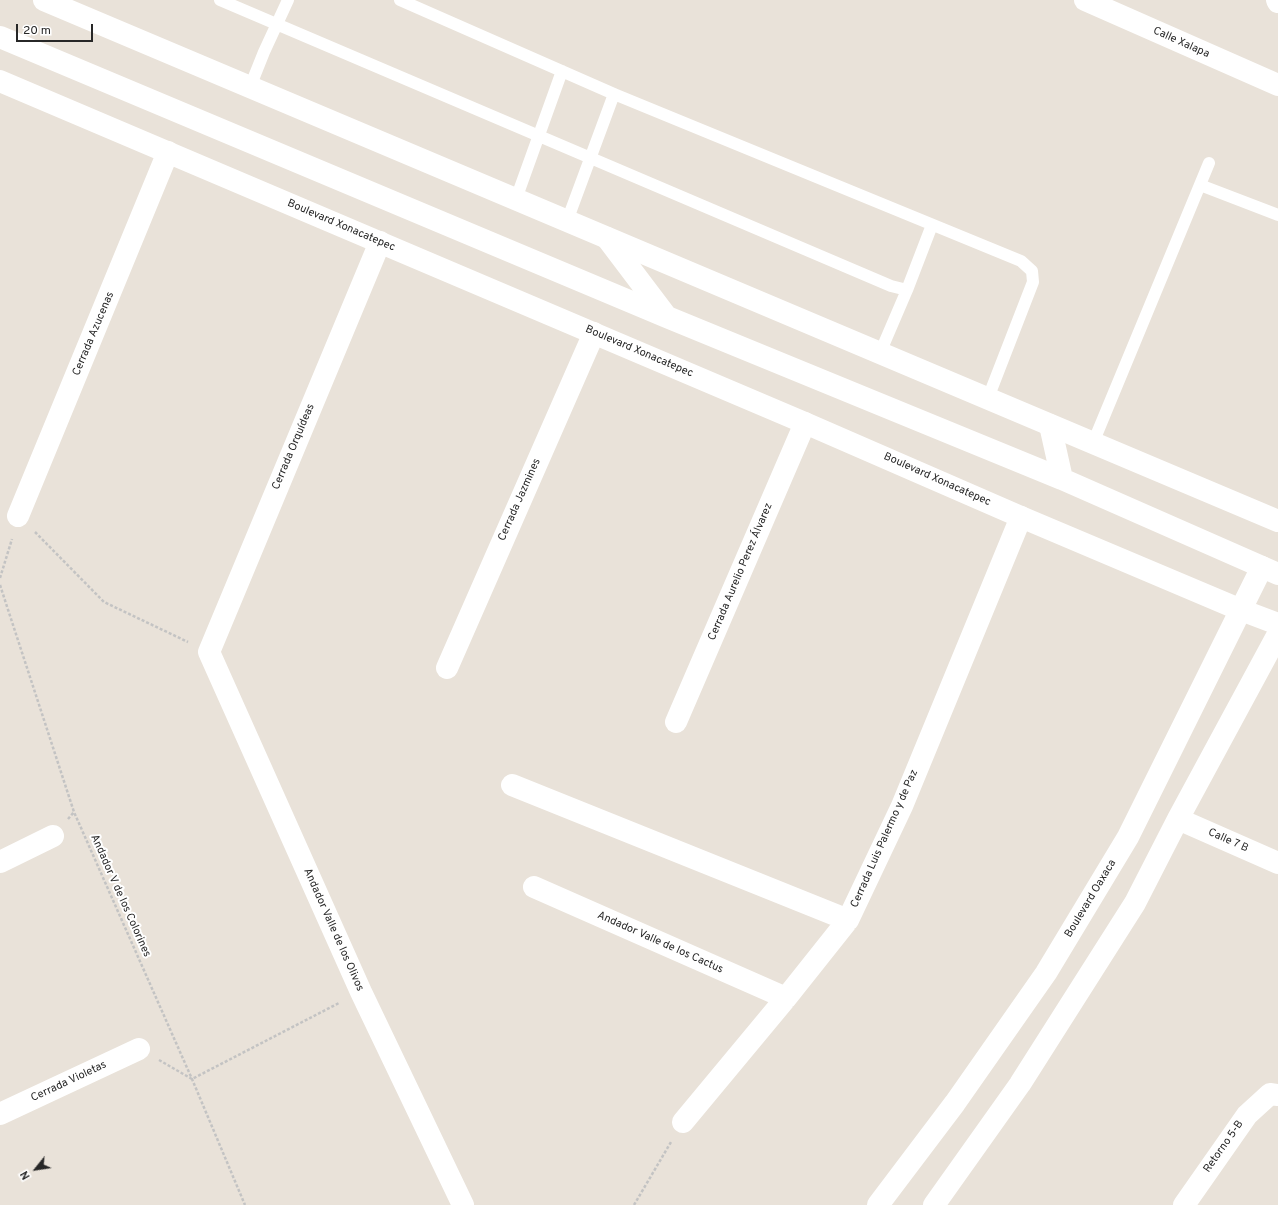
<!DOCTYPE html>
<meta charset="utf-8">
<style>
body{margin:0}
#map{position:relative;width:1278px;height:1205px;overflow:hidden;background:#e9e2d9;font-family:Overpass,sans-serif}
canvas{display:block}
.north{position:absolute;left:16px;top:1149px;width:40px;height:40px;-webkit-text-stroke:3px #fff;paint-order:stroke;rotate:240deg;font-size:11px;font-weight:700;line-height:16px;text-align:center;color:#272727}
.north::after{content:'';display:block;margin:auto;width:14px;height:18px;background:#272727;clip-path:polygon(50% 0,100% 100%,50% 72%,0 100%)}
.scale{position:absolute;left:16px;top:24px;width:77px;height:18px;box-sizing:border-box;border:2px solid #272727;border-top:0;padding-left:5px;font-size:12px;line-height:14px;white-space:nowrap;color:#272727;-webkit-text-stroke:3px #fff;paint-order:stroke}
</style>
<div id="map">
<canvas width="1278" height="1205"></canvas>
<div class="north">N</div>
<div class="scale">20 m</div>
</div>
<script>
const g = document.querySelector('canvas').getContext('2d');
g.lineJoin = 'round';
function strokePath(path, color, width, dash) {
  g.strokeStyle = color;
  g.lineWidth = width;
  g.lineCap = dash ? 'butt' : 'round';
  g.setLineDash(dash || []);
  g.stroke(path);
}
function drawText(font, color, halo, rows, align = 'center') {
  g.font = font + ' Overpass,sans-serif';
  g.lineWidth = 4;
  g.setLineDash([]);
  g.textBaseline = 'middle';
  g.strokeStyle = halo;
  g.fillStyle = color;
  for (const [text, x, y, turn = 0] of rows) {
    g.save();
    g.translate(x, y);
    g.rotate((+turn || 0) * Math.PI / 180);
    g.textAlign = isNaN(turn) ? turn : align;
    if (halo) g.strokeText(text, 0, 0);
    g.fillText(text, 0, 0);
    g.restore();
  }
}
strokePath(new Path2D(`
 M35,532L104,602L188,642
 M0,578L12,539
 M0,585L74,812L192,1079L245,1205
 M68,819L74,812
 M159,1060L192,1079L339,1003
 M634,1205L671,1142`), '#c3c3c3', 2.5, [3, 2]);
strokePath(new Path2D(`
 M220,0L891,286L907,290L932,225
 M400,0L614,94L1021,261L1032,271L1033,282L988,398
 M250,87L264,52L288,0
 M1200,185L1278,215
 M516,199L562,71
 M567,221L614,94
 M880,353L907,290
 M1093,443L1209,163`), '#fff', 12);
strokePath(new Path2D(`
 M44,0L1278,521
 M1085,0L1278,85
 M1277,0L1278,2
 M380,242L209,652L361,992L463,1205
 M18,516L168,152
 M447,668L594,333
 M676,722L805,423
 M512,785L848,920
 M1178,819L1278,863
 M0,862L53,836
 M534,887L786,998
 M0,1114L139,1049
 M683,1122L786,998L848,920L902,806L1021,517
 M878,1205L955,1103L1046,973L1128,837L1262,567
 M934,1205L1020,1084L1135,903L1178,819L1278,634
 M1184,1205L1247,1115L1270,1094L1278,1095`), '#fff', 22);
strokePath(new Path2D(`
 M0,37L667,317L1062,479L1278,574
 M0,81L805,423L1021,517L1241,610L1278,624
 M607,238L666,316
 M1050,425L1062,479`), '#fff', 22);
drawText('11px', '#272727', '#fff', [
 ["Calle Xalapa",1181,43,24],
 ["Boulevard Xonacatepec",341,226,23],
 ["Cerrada Azucenas",94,334,-67],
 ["Boulevard Xonacatepec",639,352,23],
 ["Cerrada Orquídeas",294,447,-67],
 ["Boulevard Xonacatepec",937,480,24],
 ["Cerrada Jazmines",520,500,-66],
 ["Cerrada Aurelio Perez Álvarez",741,572,-67],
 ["Cerrada Luis Palermo y de Paz",885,839,-66],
 ["Calle 7 B",1228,841,24],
 ["Andador V de los Colorines",120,896,66],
 ["Boulevard Oaxaca",1091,899,-59],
 ["Andador Valle de los Olivos",333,930,66],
 ["Andador Valle de los Cactus",660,943,24],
 ["Cerrada Violetas",69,1082,-25],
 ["Retorno 5-B",1224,1147,-55]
]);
</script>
